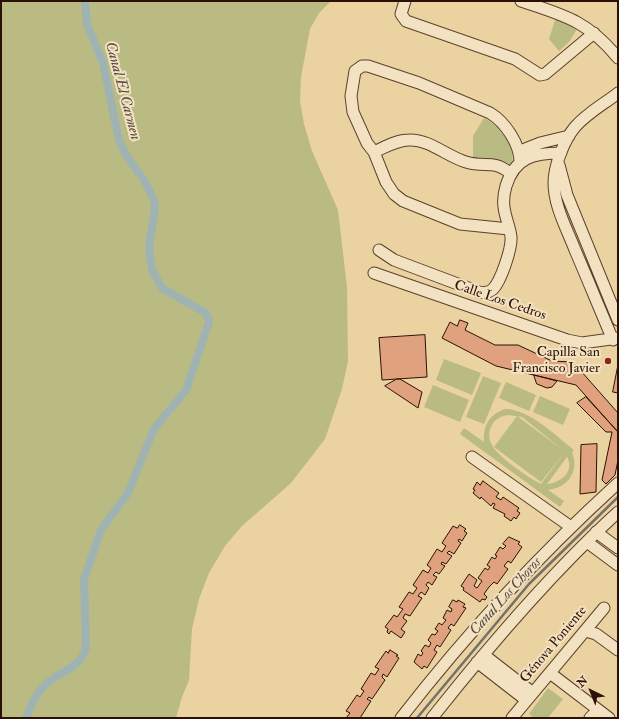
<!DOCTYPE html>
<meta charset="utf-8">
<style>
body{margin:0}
#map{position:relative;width:619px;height:719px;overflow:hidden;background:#ebd2a1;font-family:"IM FELL Double Pica",serif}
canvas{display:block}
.frame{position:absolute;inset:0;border:2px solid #2d1005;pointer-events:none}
.north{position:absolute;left:571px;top:671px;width:40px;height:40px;-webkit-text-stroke:3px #f2e2c2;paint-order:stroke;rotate:317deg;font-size:11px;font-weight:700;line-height:16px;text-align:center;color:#2d1005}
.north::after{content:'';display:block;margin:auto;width:14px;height:18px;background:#2d1005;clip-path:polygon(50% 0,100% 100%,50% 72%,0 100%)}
</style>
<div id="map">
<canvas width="619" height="719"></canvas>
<div class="frame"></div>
<div class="north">N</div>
</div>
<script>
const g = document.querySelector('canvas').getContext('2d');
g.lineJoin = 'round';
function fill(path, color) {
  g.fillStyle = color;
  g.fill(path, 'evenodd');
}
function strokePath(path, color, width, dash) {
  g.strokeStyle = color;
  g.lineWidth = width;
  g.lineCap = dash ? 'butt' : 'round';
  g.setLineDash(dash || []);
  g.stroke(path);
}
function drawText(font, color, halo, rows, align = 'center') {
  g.font = font + ' "IM FELL Double Pica",serif';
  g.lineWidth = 4;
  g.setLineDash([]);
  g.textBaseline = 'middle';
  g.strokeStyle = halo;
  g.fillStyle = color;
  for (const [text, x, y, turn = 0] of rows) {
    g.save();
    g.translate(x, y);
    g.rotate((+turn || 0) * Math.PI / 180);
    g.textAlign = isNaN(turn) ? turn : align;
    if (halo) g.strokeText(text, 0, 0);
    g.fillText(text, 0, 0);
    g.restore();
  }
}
fill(new Path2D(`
 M1,1H331L319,13L310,29L301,77L300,101L304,124L312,151L338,210L347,287L348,361L342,389L325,439L291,483L242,526L225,546L209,573L199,599L192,629L189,680L182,697L176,718H1Z
 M556,17L578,27L570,41L559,51L549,39Z
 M484,118C499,125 516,147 512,164C506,164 504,161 499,160C491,158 481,163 473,158V136Z
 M444,359L481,373L472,395L436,380Z
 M483,376L501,383L484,424L466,417Z
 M506,382L536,395L529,411L499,398Z
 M433,385L469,400L460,422L424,407Z
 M540,396L570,409L563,425L533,412Z
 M505,409C529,409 555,435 574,450L572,452C580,472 567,488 548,490L564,501L560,507L460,434L464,428L484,442C483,425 489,415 505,409ZM508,415L522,417L563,450L517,416L494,447L541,482L565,452L541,484C529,478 498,457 492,445C489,440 488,433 491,427C494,419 501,416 508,415ZM567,457C575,471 561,483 547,484Z
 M548,688L563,699L548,718H534L529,714Z`), '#babb83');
strokePath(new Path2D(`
 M417,718L529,584L618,497`), '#71726d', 2.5);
strokePath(new Path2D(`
 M26,718C31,706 36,694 45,685C60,671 81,668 86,648L84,579L101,530L128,493L154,429L186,390L209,322L208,317L204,312L162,288L152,270L149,246L154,215L155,203L146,183L126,155L119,140L103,63L87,24L85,1`), '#9fb4b2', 8);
const building = new Path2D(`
 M460,320L468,323L465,330L495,345H518L552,361L573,362L618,413V432L576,385L496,366L442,338L450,322L457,326Z
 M425,335L427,377L382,380L379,338Z
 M618,365V393L613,392Z
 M534,375L557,381L552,387L547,388L537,384Z
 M397,379H400L422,392L418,408L385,386Z
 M586,397L618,432V460L615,475L606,484L602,480L612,432H606L577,403Z
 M597,444L596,492L580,494L581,445Z
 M483,481L499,493L496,497L501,500L503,497L519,508L517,511L520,513L516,519L514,517L511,521L504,516L505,514L493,508L495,504L493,503L491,506L481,497L480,499L473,493L475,490L473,489L477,482L480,485Z
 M460,525L466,529L464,531L467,533L462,541L459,539L458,541L461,543L454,554L449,551L447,553L452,556L446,564L442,562L441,564L445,566L439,574L436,572L433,575L437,577L432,585L428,582L426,585L429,588L425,595L421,592L418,596L422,598L410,616L405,614L403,618L407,621L401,629L405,632L401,638L391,631L389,634L387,632L388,629L385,627L394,615L397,617L403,609L399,607L409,592L413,594L417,588L413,585L423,570L428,573L431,568L427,565L437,549L442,552L446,546L442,543L453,526L457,528Z
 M509,537L520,542L518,544L522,547L511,563L508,561L504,566L508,569L497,584L494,582L489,587L484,594L487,597L485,600L482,599L480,602L463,590L464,588L461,586L469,574L477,580L474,586L477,588L482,581L478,578L485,568L488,570L490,567L487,565L492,557L495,559L497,556L495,555L500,547L503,549L506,546L503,544Z
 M453,600L457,602L458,600L465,604L463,607L466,608L454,626L451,624L448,628L451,630L440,647L437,645L434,650L437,652L427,668L424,666L422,669L414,662L418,654L421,656L423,653L421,651L425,645L429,647L431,643L428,640L432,634L435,635L438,631L435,629L439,623L442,625L446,620L443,618L447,610L451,612L452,609L449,607Z
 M390,650L398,655L396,656L399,658L387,677L383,674L382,677L385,680L372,699L369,697L367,699L371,701L360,718H346L350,713L346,711L357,695L360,697L364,691L361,689L371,673L375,675L379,669L375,667L386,651L388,653Z`);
fill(building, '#dfa17e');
strokePath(building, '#2d1005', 1);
const minor = new Path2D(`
 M405,1L401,14L406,21L515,59L540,75L545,74L594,33
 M521,1C564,15 588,21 618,58
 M520,151L540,143L569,136
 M374,152C385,147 397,140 409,140C429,139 448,157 466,162C486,168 492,159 510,173
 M559,165L567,195L618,320
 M509,229L460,224L403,201L394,194L386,182L374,152L367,143L353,112L351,96L355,71L362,66H368L419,83L490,113C505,122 520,144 520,162
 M379,250L394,260L479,292C484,293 489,293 493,289C501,281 512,248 511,237C510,227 505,217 504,207C503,200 504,193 506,186C515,157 534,153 561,153
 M374,273L567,340L582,343L618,338
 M613,340C600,310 588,280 575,250C567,229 554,206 554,183C554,166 564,140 575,127C587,113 604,104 618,93
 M472,457L571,527
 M596,532L618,548
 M587,542L618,565
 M586,631L596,634L618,650
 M484,655L533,693
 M477,662L526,700
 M550,673L609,718
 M401,718C467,633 539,555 618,483
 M432,718C489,646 550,574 618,512
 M512,718L604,608
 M590,718L598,710`);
strokePath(minor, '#5c402c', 13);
strokePath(minor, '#f2e2c2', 11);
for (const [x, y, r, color] of [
 [608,361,4,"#8f2418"]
]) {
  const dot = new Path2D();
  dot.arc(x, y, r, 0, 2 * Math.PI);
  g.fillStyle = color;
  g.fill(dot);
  strokePath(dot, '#f2e2c2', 1.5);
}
drawText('14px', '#2d1005', '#f2e2c2', [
 ["Calle Los Cedros",500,301,19],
 ["Génova Poniente",554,645,-50]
]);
drawText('14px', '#2d1005', '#f2e2c2', [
 ["Capilla San",600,353],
 ["Francisco Javier",600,369]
], 'right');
drawText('italic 15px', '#554942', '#f2e2c2', [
 ["Canal El Carmen",122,91,75],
 ["Canal Los Choros",506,597,-48]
]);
</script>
